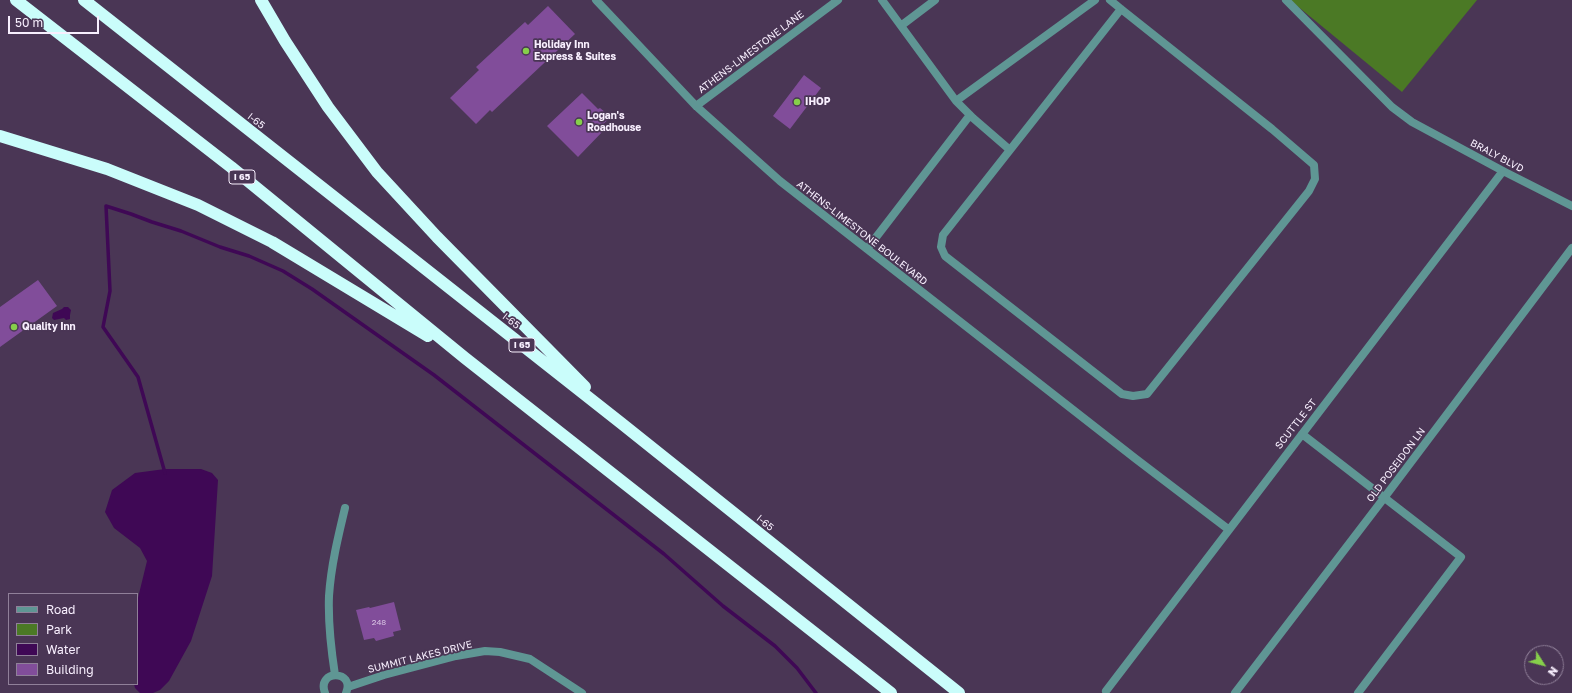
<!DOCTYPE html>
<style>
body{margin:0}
#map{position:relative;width:1572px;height:693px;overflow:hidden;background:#4a3655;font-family:"Golos Text",sans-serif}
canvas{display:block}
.legend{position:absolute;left:8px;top:593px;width:130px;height:92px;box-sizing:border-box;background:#4a3655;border:1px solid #908099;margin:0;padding:5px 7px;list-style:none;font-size:12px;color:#f8effe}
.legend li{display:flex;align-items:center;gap:8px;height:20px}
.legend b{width:20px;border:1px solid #908099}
.north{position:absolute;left:1524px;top:645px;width:40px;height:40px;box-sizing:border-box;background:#4a3655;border:1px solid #908099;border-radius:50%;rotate:126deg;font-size:11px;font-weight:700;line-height:16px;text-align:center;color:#f8effe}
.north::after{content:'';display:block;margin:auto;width:14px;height:18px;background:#86cf4b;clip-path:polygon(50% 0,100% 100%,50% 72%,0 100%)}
.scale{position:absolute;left:8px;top:16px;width:91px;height:18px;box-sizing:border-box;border:2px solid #f8effe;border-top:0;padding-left:5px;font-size:12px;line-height:14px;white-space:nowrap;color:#f8effe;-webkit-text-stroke:3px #4a3655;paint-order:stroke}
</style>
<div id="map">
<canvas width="1572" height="693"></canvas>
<ul class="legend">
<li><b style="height:5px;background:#5f9694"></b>Road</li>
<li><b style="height:11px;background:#4b7925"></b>Park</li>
<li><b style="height:11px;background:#3f0855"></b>Water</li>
<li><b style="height:11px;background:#814d9a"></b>Building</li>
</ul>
<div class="north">N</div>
<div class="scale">50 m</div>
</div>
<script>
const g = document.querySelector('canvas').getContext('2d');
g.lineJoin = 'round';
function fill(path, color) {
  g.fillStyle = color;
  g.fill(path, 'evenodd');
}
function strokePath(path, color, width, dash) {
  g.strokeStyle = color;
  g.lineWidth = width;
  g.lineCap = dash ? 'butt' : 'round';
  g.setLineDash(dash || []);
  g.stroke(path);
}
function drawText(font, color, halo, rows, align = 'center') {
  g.font = font + ' "Golos Text",sans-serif';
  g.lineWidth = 3.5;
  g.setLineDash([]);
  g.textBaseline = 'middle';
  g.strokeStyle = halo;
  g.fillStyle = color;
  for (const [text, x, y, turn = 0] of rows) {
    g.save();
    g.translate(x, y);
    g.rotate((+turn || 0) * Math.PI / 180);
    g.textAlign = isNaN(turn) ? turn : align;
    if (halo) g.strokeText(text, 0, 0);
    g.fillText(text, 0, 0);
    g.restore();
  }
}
fill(new Path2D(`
 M1290,0H1477L1402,92Z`), '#4b7925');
fill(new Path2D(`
 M64,307H68L71,310L70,315V319L66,320L64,318L54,320L52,318L53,313L62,309Z
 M165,469H201L212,473L218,480L212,576L191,641L169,681L160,690L153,693H140L135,688L134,684H137V602L147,561L140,548L114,528L105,512L112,490L135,473Z`), '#3f0855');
strokePath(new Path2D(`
 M165,473L138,377L103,327L110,291L106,206L131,214L152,222L181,231L220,247L249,256L283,271L312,289L434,375L664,554L723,606L775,646L797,668L816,693`), '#3f0855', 3.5);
fill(new Path2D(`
 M548,6L575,34L492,112L490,110L476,124L450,98L479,70L476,67L525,22L528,25Z
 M804,75L821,88L790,129L773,116Z
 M582,93L598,109L600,108L611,117L601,126L605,129L578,157L547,126Z
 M38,280L57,306L0,347V307Z
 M394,602L401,630L393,632L394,636L376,641L374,638L364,640L356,610L369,607L370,608Z`), '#814d9a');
strokePath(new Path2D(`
 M596,0L696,106L780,181L1136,459L1228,529
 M882,0L956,101L973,118L1010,150
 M1110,0L1121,9L1272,129L1314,165L1315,179L1309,191L1147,394L1133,396L1122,394L945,256L941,247L943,235L1121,9
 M1286,0L1392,107L1412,122L1503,171L1572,206
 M902,25L935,0
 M956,101L1095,0
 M696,106L838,0
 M867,249L970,115
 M1302,434L1461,557L1358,693
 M335,675C331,649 328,622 329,596C331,566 338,537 345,508
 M348,687L384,675L456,656L485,651L500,652L530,659L582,693
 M1106,691L1503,171
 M325,693C316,669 356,670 346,693
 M1235,693L1384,498L1572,248`), '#5f9694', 8);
strokePath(new Path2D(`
 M16,0L231,167L465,358L891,693
 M84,0L621,423L959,693
 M261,0L285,41L328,107L377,172L437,237L585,387
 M0,136L107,169L198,205L272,242L428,336`), '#cafdfb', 12);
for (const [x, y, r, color] of [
 [526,51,4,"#86cf4b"],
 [797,102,4,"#86cf4b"],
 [579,122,4,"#86cf4b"],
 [14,327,4,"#86cf4b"]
]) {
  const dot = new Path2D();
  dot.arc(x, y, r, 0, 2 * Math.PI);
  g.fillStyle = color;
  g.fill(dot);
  strokePath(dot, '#4a3655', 1.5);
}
drawText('8px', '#dac6e5', null, [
 ["248",379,622]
]);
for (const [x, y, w] of [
 [242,177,26],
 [522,345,26]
]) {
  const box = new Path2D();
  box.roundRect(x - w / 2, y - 7, w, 14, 3);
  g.fillStyle = '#4a3655';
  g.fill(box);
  strokePath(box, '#f8effe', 1);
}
drawText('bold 9px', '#f8effe', null, [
 ["I 65",242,177],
 ["I 65",522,345]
]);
drawText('bold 10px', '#f8effe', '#4a3655', [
 ["Holiday Inn",534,45],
 ["Express & Suites",534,57],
 ["IHOP",805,102],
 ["Logan's",587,116],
 ["Roadhouse",587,128],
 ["Quality Inn",22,327]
], 'left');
drawText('10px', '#f8effe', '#4a3655', [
 ["ATHENS-LIMESTONE LANE",751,52,-37],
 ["I-65",256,121,38],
 ["BRALY BLVD",1497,156,28],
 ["ATHENS-LIMESTONE BOULEVARD",862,233,38],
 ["I-65",511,321,38],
 ["SCUTTLE ST",1296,424,-52],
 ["OLD POSEIDON LN",1396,465,-53],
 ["I-65",765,523,39],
 ["SUMMIT LAKES DRIVE",420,657,-14]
]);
</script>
